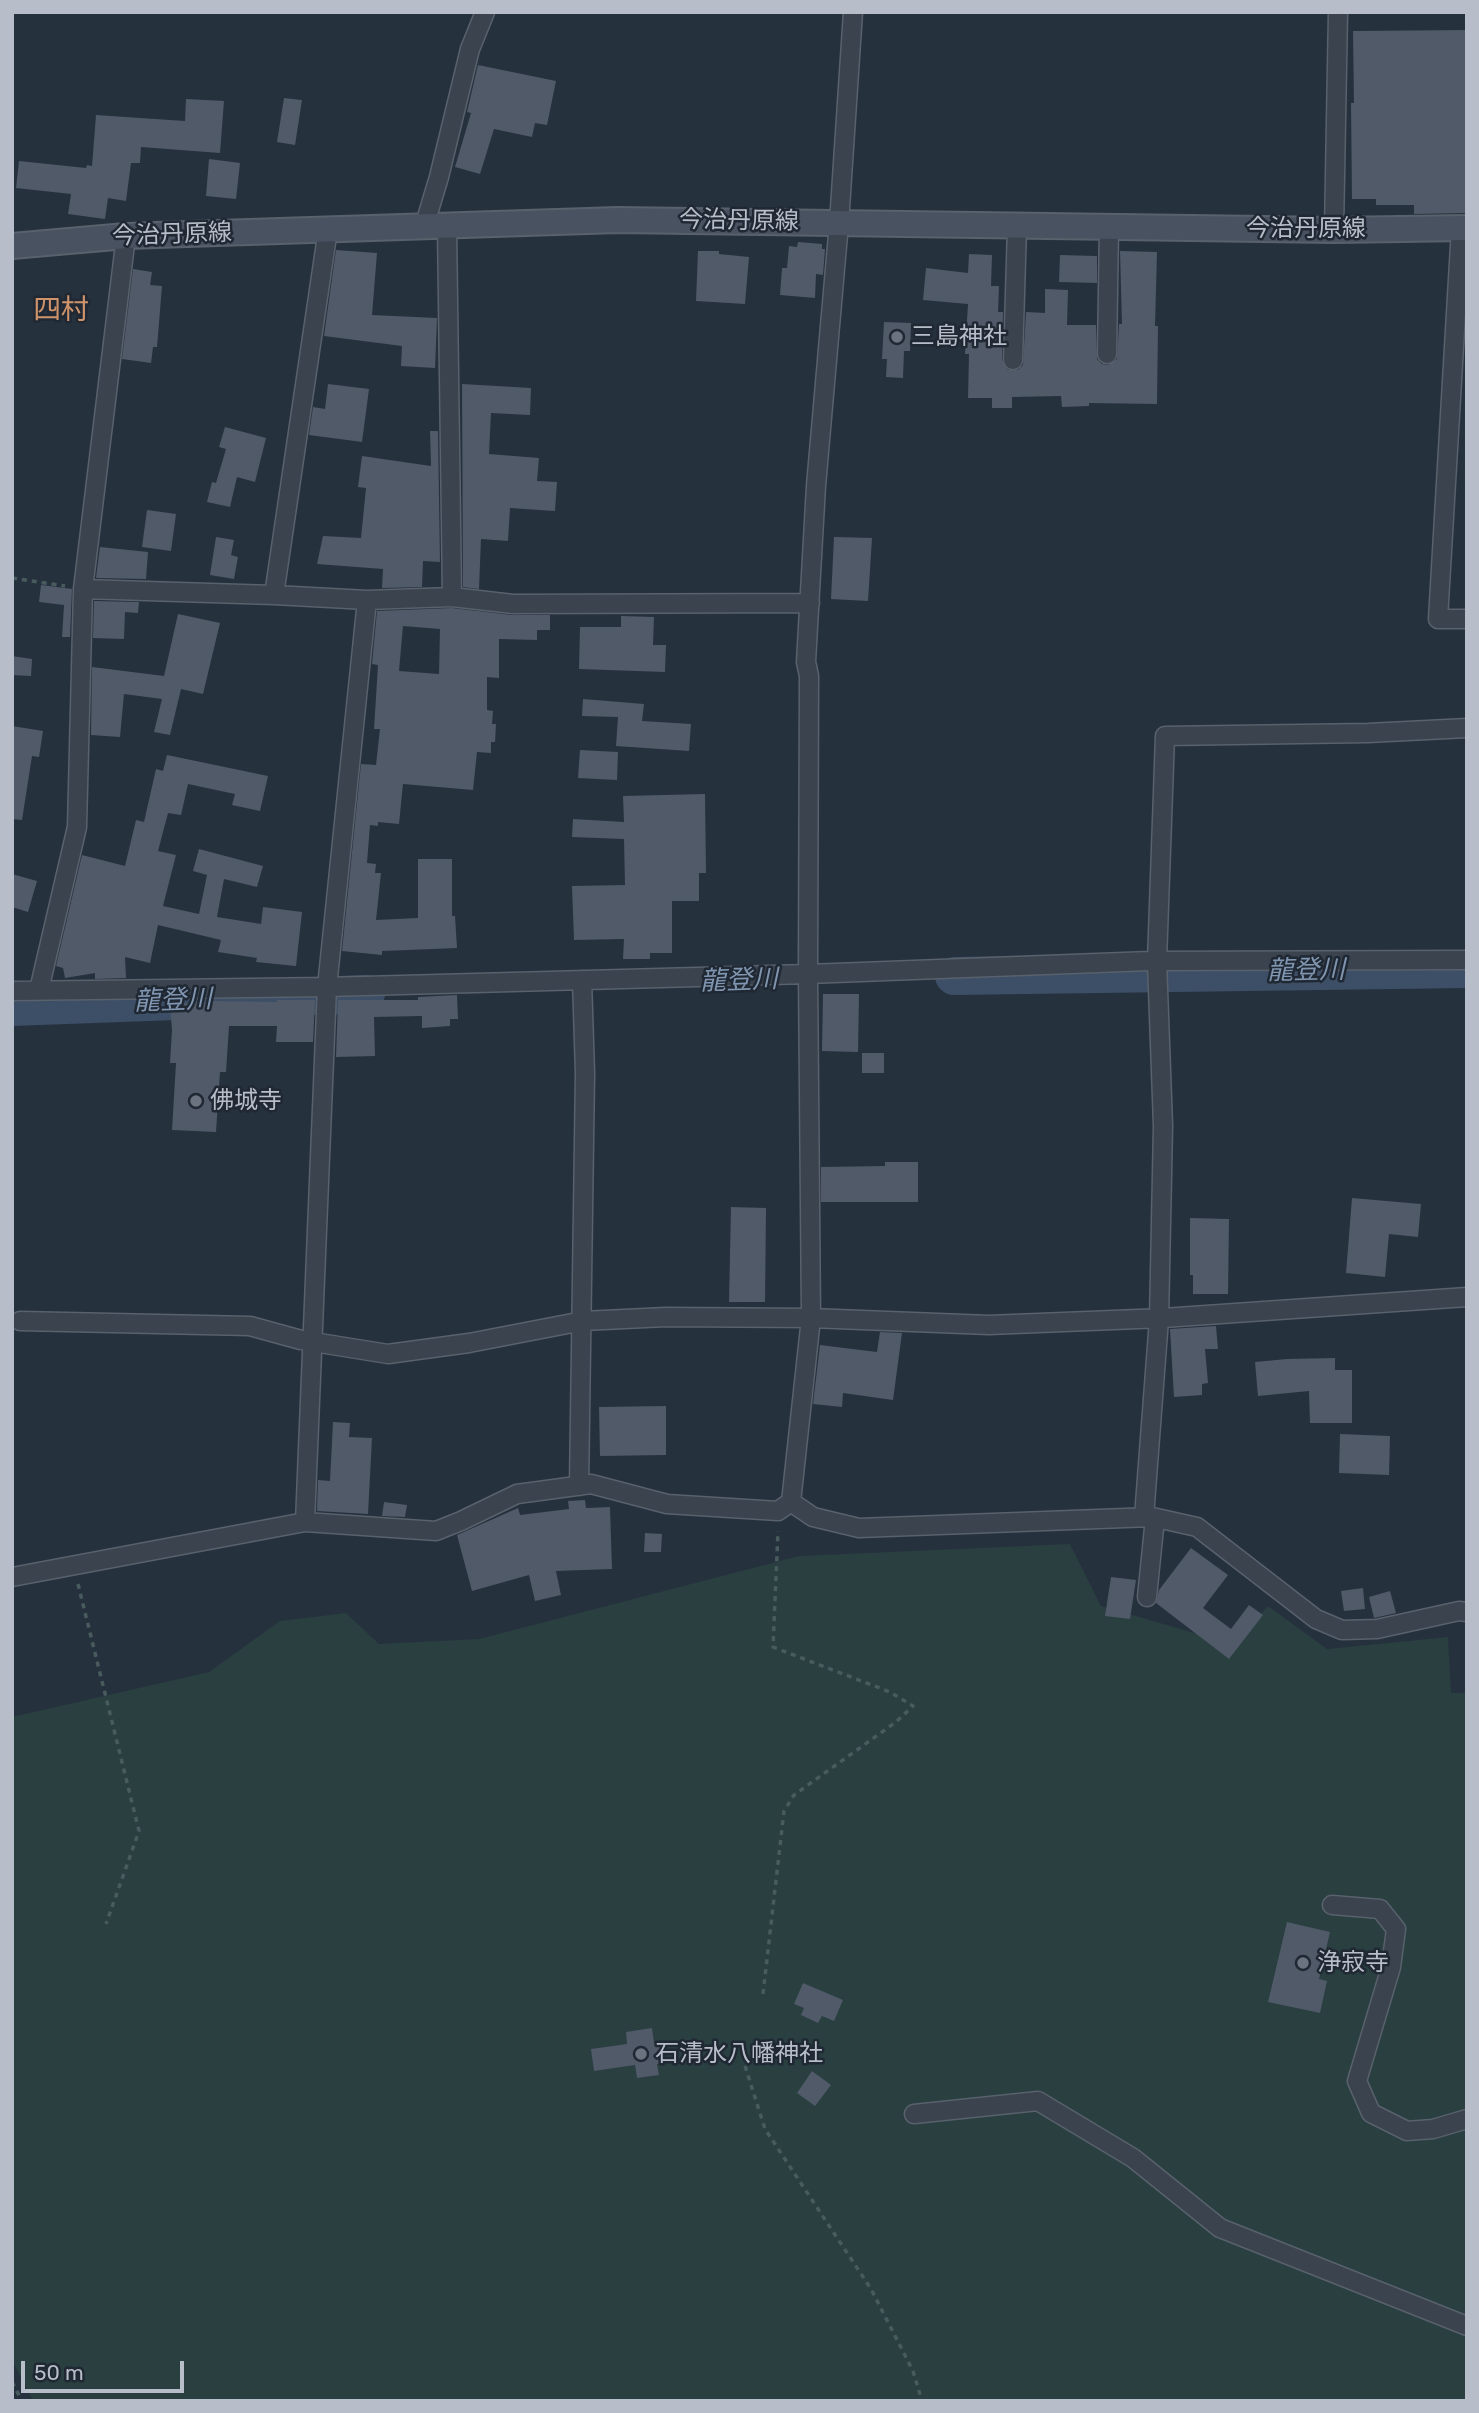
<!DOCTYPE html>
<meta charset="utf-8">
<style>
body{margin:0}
#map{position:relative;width:1479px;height:2413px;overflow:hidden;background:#26313e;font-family:Rubik,sans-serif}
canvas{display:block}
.frame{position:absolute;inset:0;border:14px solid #b7bec9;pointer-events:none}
.scale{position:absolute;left:21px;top:2361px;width:163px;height:32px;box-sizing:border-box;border:4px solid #b7bec9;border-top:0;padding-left:9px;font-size:21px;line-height:24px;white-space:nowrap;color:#b7bec9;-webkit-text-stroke:5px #1f2833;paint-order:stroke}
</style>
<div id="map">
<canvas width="1479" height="2413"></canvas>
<div class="frame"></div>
<div class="scale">50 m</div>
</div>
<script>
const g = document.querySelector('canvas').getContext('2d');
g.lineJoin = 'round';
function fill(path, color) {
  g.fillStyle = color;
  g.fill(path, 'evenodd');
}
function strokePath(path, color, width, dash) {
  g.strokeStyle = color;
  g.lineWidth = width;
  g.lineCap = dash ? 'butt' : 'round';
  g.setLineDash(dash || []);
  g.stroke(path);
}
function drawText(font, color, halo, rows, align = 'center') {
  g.font = font + ' Rubik,"Noto Sans JP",sans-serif';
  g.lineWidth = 5;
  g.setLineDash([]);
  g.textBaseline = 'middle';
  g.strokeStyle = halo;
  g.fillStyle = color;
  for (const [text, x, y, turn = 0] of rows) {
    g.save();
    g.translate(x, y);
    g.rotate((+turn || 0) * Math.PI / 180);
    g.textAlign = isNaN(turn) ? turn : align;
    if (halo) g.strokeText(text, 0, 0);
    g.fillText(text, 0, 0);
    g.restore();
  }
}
fill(new Path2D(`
 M1070,1544L1101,1606L1233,1644L1268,1606L1327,1649L1448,1637L1451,1693H1467V2401H33L12,2360V1717L209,1672L280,1621L346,1613L379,1644L479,1639L799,1556Z`), '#293f40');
strokePath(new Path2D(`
 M954,976L1467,969
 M12,1007L366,994`), '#3d4f66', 38);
fill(new Path2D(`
 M1467,30V213L1414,214V205H1376V199H1352L1351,103H1354L1353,31Z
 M478,65L556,81L547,125L535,123L532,137L494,129L480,174L455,167L471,113L467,112Z
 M284,98L302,100L295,145L277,142Z
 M186,99L224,101L220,153L141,147L140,163H131L126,201L108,198L105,219L68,214L71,194L16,188L19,161L86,168L87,165L92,166L96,115L185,121Z
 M209,159L240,163L236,199L206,196Z
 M798,242L822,244V249H825L823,275L816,274L815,298L780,295L782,268H787L789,246L797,247Z
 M336,250L377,253L372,315L437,318L435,368L401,366L402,346L324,336Z
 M698,251H719V254L749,257L745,304L696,301Z
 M1120,251L1157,252L1155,326H1158L1157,404L1089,403V406L1062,407L1061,396L1012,397V408H992V398H968L969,354H965L968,304L923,300L926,268L968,273L969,254L992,255L991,286H999L998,312H1003L1002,360L1008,370H1018L1023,365L1026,312L1045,313V289L1068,290L1067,325H1096L1097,359L1102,364L1108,365L1117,359L1119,324H1122Z
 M1060,255L1097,256V283L1059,282Z
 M133,269L152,272L150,285L162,286L157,347H153L151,363L122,359Z
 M884,322L911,323L910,351H904L903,378L886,377L887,359H882Z
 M328,384L369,389L362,442L309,435L313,407L325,409Z
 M462,384L531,388L530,415L491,413L489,454L539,458L537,481L557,482L555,511L510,508L508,541L481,539L479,589L463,587Z
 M225,427L266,438L255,482L237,477L230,507L207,502L212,482L216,483L226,449L219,447Z
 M430,431H438L440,562L423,561L422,587L382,588L383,569L317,564L323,536L361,538L366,488L358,487L362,456L431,466Z
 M147,510L176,514L171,551L142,547Z
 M216,537L234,540L231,555L238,557L234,579L210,575Z
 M834,537L872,538L868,601L831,599Z
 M100,547L148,552L146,579L96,578Z
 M41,585L72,589L70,637H62L64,605L39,602Z
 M94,601L139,602L138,613L125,612L124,639L93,638Z
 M452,608L512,615H550V630H537V640L499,639V678L487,677V710L493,711L492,724H496L495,742H491V753L477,752L473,790L403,784L399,824L378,822V826L370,825L367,863L376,864L375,873H381L376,920L418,918V859H452V916H455L457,948L382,951V955L342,951L361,764L376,765L380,729H374L378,665L372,664L377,611ZM403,626L440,629L439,674L399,671Z
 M178,614L220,623L203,694L181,689L170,735L154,732L162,699L124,694L120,737L91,735L92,667L164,676Z
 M621,616L654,617L653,645H666L665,672L579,669L580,627H621Z
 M12,656L32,659L31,676L12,675Z
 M583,699L644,704L642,721L691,724L689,751L616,746L618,717L582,716Z
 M12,726L43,731L39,757L32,756L22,820L12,819Z
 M580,750L618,752L617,780L578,778Z
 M167,755L268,776L260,811L232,805L235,794L188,784L181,815L168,813L158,851L176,855L163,906L199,914L207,875L193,871L199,849L263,866L257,887L224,879L217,917L261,924L263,907L302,912L296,966L256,962L257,958L218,952L221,940L158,925L150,963L125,957L126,978L95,979V973L65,978L63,968L56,966L82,855L125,866L136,820L144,822L156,769L163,771Z
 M705,794L706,873H699V901H672V953H650V959H623L624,939L574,940L572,886L625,885L624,839L572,837L573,819L624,822L623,796Z
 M12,874L37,881L28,912L12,907Z
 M823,994H859L858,1052L822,1051Z
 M457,995L458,1019H450V1026L422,1028V1016L374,1017L375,1056L336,1057L338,1000H418V997Z
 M277,1000H315L313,1042H276L277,1026H229L226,1072H220L216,1132L172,1130L176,1063H170L172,1030L170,1005L211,1001L277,1002Z
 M862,1053H884V1073H862Z
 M885,1162H918V1202H821V1167L885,1166Z
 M1352,1198L1421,1204L1418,1237L1389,1234L1385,1277L1346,1273Z
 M731,1207L766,1208L765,1302H729Z
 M1190,1218L1229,1219L1228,1294H1193V1275H1190Z
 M1216,1326L1218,1349H1205L1208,1383L1202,1384V1395L1174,1397L1170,1329Z
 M880,1332L902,1333L893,1400L843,1393L842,1407L813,1404L820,1345L877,1352Z
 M1335,1358V1370H1352V1423H1310L1309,1391L1258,1396L1255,1362L1287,1359Z
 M666,1406V1455L600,1456L599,1407Z
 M333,1422L350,1423L349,1437L372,1438L368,1514L317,1511L318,1480L330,1481Z
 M1340,1434L1390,1436L1389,1475L1339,1473Z
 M585,1500L586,1508L610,1507L612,1569L556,1571L561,1595L535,1601L529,1575L472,1591L457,1535L518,1508L520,1515L569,1509L568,1501Z
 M384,1502L407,1505L405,1517L382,1516Z
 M645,1533L662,1534L661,1552H644Z
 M1191,1548L1228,1575L1203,1608L1231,1629L1249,1605L1263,1615L1229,1659L1156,1603L1159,1590Z
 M1111,1577L1136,1580L1130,1619L1105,1616Z
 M1363,1588L1365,1609L1344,1611L1341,1591Z
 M1390,1591L1396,1613L1374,1618L1369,1597Z
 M1287,1922L1330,1932L1319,1979L1327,1981L1320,2013L1268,2002Z
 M803,1983L843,2000L834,2021L822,2016L818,2023L801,2015L804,2008L794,2004Z
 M652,2028L654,2043L661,2042L664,2063L657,2064L659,2075L637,2078L635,2065L594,2071L591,2049L627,2044L626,2032Z
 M812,2071L831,2085L815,2106L797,2093Z`), '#505a69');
const minor = new Path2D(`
 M424,227L439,177L470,49L485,12
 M1461,228L1438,619H1467
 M328,229L274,595L367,600L452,597L447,226
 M1334,230L1338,12
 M1107,354L1109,227
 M1013,360L1017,227
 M83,589L274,595
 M452,597L513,604L810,603
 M39,990L77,827L83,589L126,236
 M12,991L327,987L808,974L1150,961L1467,960
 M20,1321L250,1326L301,1340L388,1354L469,1343L583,1321L666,1317L811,1318L989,1325L1163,1318L1467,1297
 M579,1486L585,1073L582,980
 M791,1502L813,1517L859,1528L1152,1517L1197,1527L1316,1619L1342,1630L1377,1629L1459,1611L1467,1612
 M1144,1517L1159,1319L1163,1126L1157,961L1165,736L1368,733L1467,728
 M305,1522L327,987L367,600
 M12,1577L305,1522L436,1531L461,1521L517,1494L591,1484L667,1504L778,1511L791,1502L811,1318L808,974L809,676L806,662L816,486L839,223L853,12
 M1147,1597L1155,1518
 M1332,1905L1380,1909L1396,1929L1391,1967L1357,2081L1371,2113L1407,2131L1433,2129L1467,2119
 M914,2114L1038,2101L1133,2158L1220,2228L1467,2326`);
const secondary = new Path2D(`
 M12,246L126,236L618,220L1334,230L1467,228`);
strokePath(minor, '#58616c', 21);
strokePath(secondary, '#58616c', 28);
strokePath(new Path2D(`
 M12,578L65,586
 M78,1584L139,1831L106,1924
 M763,1994L784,1811L794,1795L896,1722L913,1706L890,1692L773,1647L778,1531
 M745,2066L765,2129L871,2289L913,2371L922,2401
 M12,2382L22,2401`), '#485c5e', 3.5, [5, 5]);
strokePath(minor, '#3a434e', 18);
strokePath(secondary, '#495261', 24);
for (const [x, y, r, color] of [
 [897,337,7,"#6b7280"],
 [196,1101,7,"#6b7280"],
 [1303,1963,7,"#6b7280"],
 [641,2054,7,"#6b7280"]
]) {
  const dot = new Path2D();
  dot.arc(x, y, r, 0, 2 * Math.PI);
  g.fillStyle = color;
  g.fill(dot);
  strokePath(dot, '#1f2833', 2.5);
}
drawText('24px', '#b7bec9', '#1f2833', [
 ["今治丹原線",739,221,1],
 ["今治丹原線",1306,229],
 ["今治丹原線",172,235,-2]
]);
drawText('24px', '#b7bec9', '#1f2833', [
 ["三島神社",911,337],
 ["佛城寺",210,1101],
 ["浄寂寺",1317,1963],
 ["石清水八幡神社",655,2054]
], 'left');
drawText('italic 26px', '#8095af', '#1f2833', [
 ["龍登川",1306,971,-1],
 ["龍登川",739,981,-2],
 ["龍登川",173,1001,-2]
]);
drawText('28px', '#cf946b', '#1f2833', [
 ["四村",61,311]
]);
</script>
